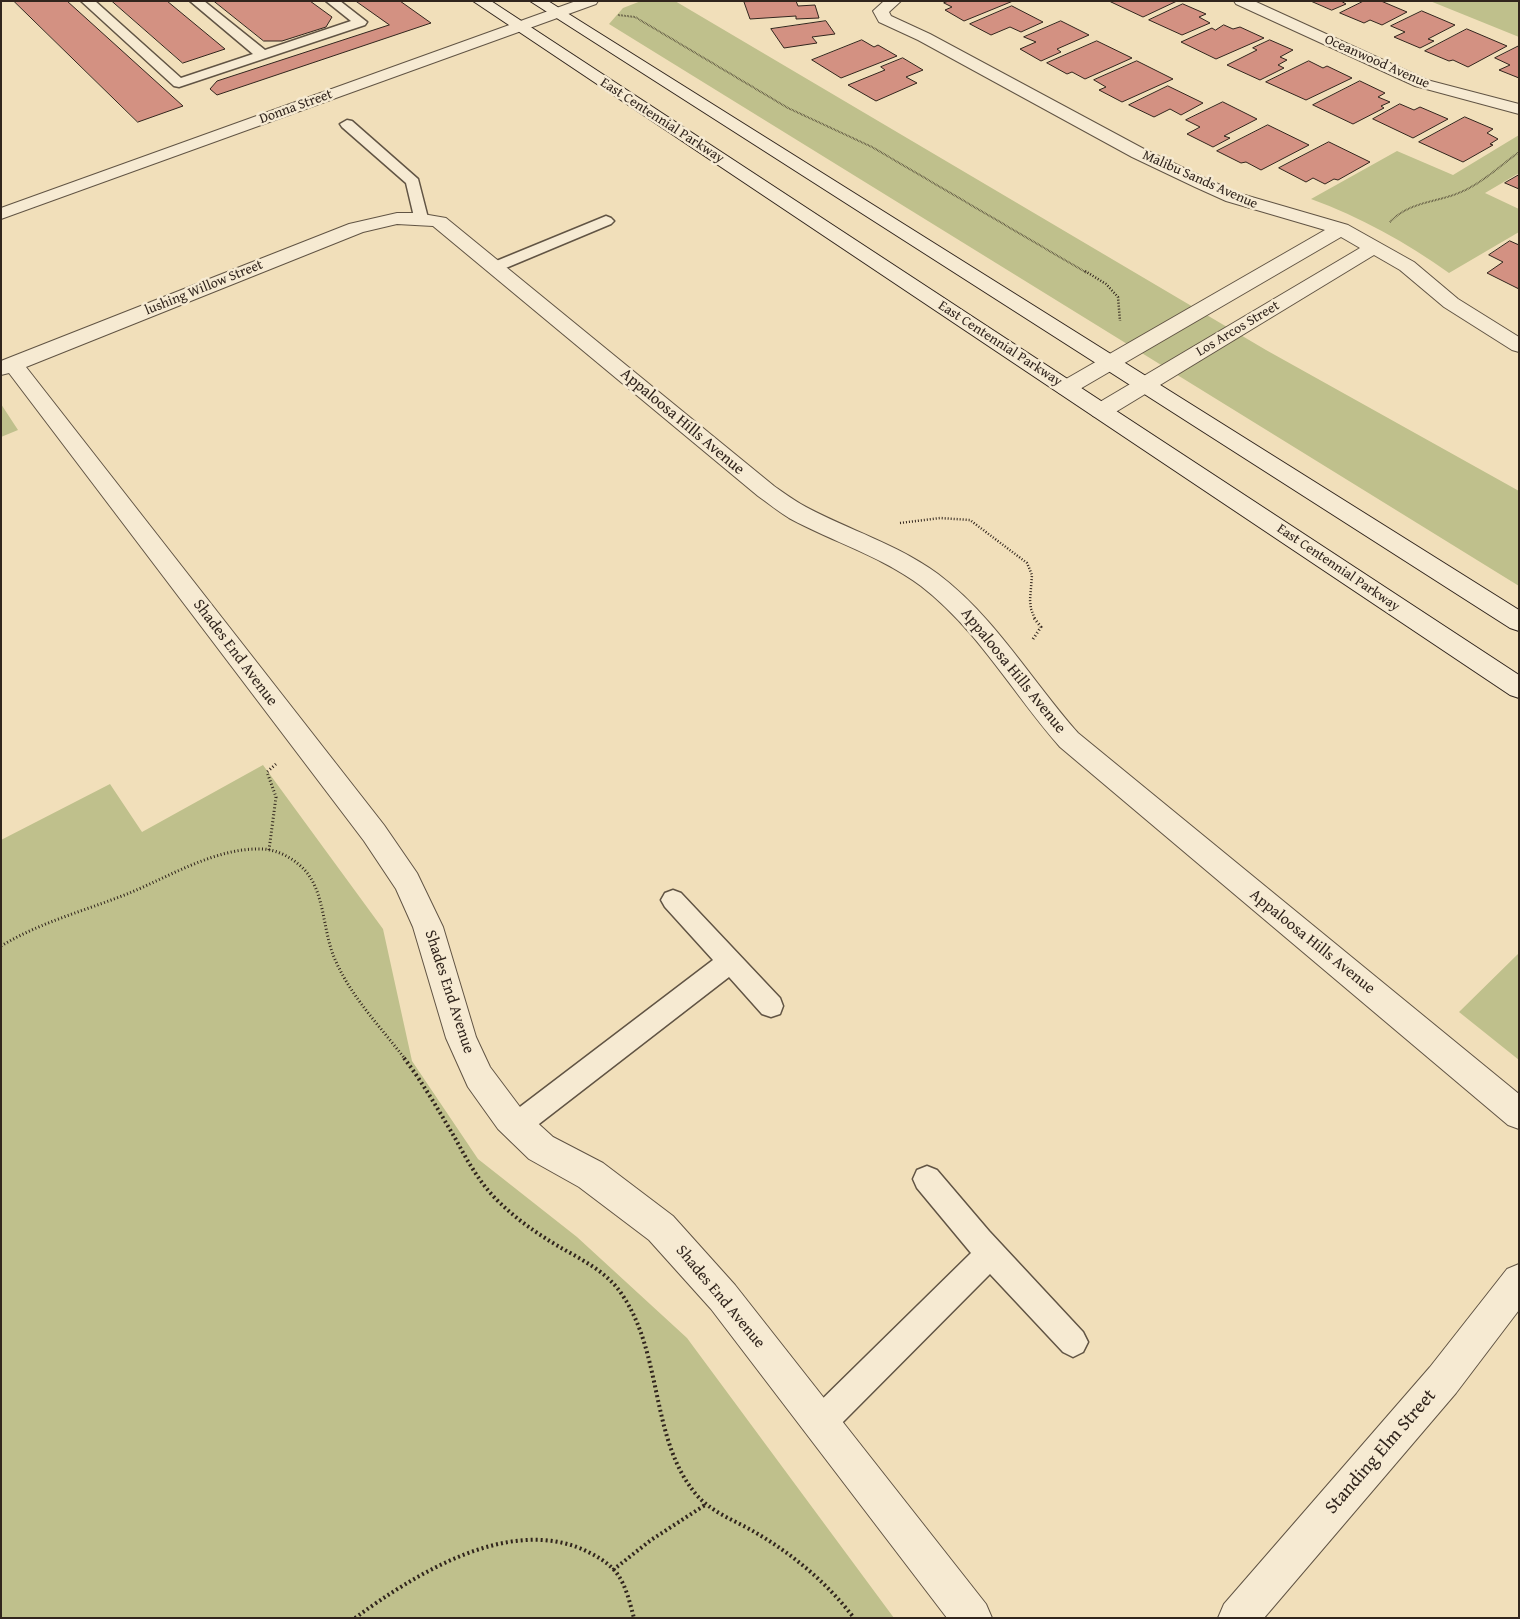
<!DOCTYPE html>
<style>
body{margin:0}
#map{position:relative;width:1520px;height:1619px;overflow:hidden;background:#f1dfba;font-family:"Gentium Book Plus",serif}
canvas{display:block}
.frame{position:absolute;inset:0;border:2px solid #31251d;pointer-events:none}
</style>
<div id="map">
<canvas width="1520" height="1619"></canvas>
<div class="frame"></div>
</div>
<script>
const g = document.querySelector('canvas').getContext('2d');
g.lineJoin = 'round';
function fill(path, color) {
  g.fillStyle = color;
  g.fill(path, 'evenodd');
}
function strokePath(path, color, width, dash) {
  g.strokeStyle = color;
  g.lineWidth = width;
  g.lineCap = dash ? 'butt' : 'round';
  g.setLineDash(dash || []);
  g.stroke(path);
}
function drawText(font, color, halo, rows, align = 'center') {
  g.font = font + ' "Gentium Book Plus",serif';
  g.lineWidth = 5;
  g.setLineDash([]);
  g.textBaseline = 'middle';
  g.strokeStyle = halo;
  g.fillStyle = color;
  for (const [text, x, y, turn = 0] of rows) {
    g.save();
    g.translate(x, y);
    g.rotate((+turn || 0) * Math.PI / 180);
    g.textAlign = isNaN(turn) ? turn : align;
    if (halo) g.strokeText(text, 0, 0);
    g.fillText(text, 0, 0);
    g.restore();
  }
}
fill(new Path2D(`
 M641,1H675L1266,350L1519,491V586L609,24L623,8Z
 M1430,1H1519V37Z
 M1519,135V173L1485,193L1519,209V232L1449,273C1406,242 1360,217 1311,199L1397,151L1453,175Z
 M1,404L18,430L1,437Z
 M263,765L383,929L412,1061L478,1159L577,1237L687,1338L894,1618H1V840L110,784L142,832Z
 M1519,953V1060L1459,1012Z`), '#bfc08c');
const building = new Path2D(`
 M14,1H67L183,106L138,122Z
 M112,1H167L225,49L183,63Z
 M214,1H310L332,17L326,27L282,41H264Z
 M356,1H400L431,23L217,95L210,89L217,81L389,25Z
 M796,1L798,6L815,5L819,18L796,19V16L750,19L744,2Z
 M949,1H1013L964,21L945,10L952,7L944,3Z
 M1113,1H1177L1143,17L1111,2Z
 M1311,1H1341L1346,4L1332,10Z
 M1364,1H1381L1407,12L1382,25L1370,20L1364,23L1340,13Z
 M1183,4L1206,14L1199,17L1210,23L1182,35L1149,20Z
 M1012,6L1043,22L1021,32L1010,27L991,35L970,24Z
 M1422,11L1455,25L1428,39L1434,41L1420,48L1394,37L1405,32L1391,26Z
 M826,21L835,34L812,37L817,43L784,48L771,29Z
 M1061,21L1089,35L1057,49L1061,52L1041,61L1020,49L1036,42L1024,37Z
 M1224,25L1233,29L1240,27L1264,38L1216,59L1181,42L1212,28L1215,30Z
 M1467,29L1507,46L1468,67L1453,60L1449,61L1425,51Z
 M862,40L874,47L878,45L897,56L841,78L812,60Z
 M1270,40L1293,50L1280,57L1287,60L1278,65L1284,68L1260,80L1227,65L1257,50L1253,48Z
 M1097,41L1132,58L1085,79L1072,72L1067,74L1047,63Z
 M1519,46V78L1499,70L1510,65L1495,58Z
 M903,58L923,70L906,77L917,83L876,101L848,85L885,70L881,67Z
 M1137,61L1173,79L1122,102L1099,90L1106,87L1094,80Z
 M1309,61L1323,68L1327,66L1352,78L1306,100L1266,82Z
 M1360,81L1385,93L1378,97L1390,102L1381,106L1384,108L1353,124L1313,105Z
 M1168,86L1203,103L1181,115L1170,109L1154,117L1129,105Z
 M1223,102L1257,119L1224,136L1230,138L1213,147L1187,134L1200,127L1186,120Z
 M1400,104L1414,110L1420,107L1448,119L1413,138L1373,119Z
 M1465,117L1493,129L1487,133L1498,139L1490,144L1493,145L1463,162L1419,142Z
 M1268,125L1309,145L1261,170L1246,162L1241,163L1217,151Z
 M1329,142L1370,162L1338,180L1334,179L1325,184L1313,178L1306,182L1279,168Z
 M1519,175V189L1505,183Z
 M1510,241L1519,245V289L1487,273L1503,262L1489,255Z`);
fill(building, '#d39182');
strokePath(building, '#31251d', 1);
const service = new Path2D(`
 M81,1H95L181,78L253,54L190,1H204L265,50L351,21L326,1H340L367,22L365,25L179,87L174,86Z
 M347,120L352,121L418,179L428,218L425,221H415L406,183L342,127L340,124Z
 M606,216L611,218L614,221L611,224L501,270H489L487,267L489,264Z
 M673,890L681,893L780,998L783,1006L780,1014L771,1017L762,1014L729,977L526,1134L517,1138L508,1134L504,1125L508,1116L713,960L665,907L661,900L665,893Z
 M927,1166L937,1170L989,1231L1083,1332L1088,1342L1083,1352L1073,1357L1063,1352L990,1274L832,1433L821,1437L810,1433L806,1422L810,1411L971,1253L917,1188L913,1179L917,1170Z`);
const minor = new Path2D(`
 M884,1H901L889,12L891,16L930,34L1144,149L1207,179L1238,193L1348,225L1414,262L1458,299L1519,337V352L1512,350L1444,307L1400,270L1374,255L1109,416L1101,418L1093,416L1090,411L1093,406L1360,248L1341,237L1073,393L1066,395L1059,393L1055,388L1059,383L1325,230L1226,201L1195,187L1132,157L918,40L879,22L873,11Z
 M1234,1H1254L1427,80L1519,104V114L1415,86L1236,4Z
 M397,213H417L446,218L774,486C784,493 795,501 806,507C849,530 897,544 938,574C995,617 1031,680 1078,733L1519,1094V1129L1508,1125L1060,747C1013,694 978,630 921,586C881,556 833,542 789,518C779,512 768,503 758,496L433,226L397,224L363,232L26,367L384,825L417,873L443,927L476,1037L490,1067L520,1107L553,1137L603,1163L673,1216L735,1285L986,1604L992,1618H947L711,1309L649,1240L579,1187L529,1159L498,1129L468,1087L446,1038L413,927L396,889L364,841L9,373L1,375V361L6,359L349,224Z
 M1519,1264V1310L1456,1393L1264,1618H1218L1224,1604L1430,1367L1507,1269Z`);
const tertiary = new Path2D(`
 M576,1H598L596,4L1,219V208Z`);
const secondary = new Path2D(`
 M473,1H491L1519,675V698L1510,695Z
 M530,1H548L1519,610V631L1510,628Z`);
strokePath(service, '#615444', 3);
strokePath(minor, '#615444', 2);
strokePath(tertiary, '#615444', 2);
strokePath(secondary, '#31251d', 2);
strokePath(new Path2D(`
 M618,15L635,17L788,108L872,147L1087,273
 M1390,222C1410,201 1436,203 1461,192C1482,183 1500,166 1519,152`), '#31251d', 2, [0.5, 1]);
strokePath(new Path2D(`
 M1085,271L1106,284L1118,297L1120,321
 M900,523L940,518L970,520L1027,563L1032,575L1030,600L1031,609L1035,619`), '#31251d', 2.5, [1, 2]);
strokePath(new Path2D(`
 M1033,639L1041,627L1034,618
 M269,850L276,797L267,772L276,764
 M1,946C41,922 84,911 127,894C169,877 216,847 263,849C280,850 298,861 308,874C325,898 323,930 334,957C350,996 380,1026 405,1059`), '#31251d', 3, [1, 2.5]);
strokePath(new Path2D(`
 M404,1058C423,1083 439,1111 455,1138C467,1160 479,1182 497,1200C515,1218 536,1233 558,1246C580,1259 606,1271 621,1293C663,1353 650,1438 695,1493C711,1513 737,1521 758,1534C795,1556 828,1584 854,1618
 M613,1570L651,1540L705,1505
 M355,1618C414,1575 506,1517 582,1549C595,1555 610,1563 618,1575C627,1588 630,1604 634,1618`), '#31251d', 4, [2, 3]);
fill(service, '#f6ead2');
fill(minor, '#f6ead2');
fill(tertiary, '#f6ead2');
fill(secondary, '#f6ead2');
drawText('14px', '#31251d', '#f6ead2', [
 ["Oceanwood Avenue",1377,62,24],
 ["Donna Street",296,107,-20],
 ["East Centennial Parkway",662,121,33],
 ["Malibu Sands Avenue",1200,180,24],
 ["lushing Willow Street",204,288,-22],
 ["Los Arcos Street",1238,329,-31],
 ["East Centennial Parkway",1000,344,33],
 ["East Centennial Parkway",1338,568,34]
]);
drawText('16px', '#31251d', '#f6ead2', [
 ["Appaloosa Hills Avenue",682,422,40],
 ["Shades End Avenue",235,653,53],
 ["Appaloosa Hills Avenue",1013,671,51],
 ["Appaloosa Hills Avenue",1312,942,39],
 ["Shades End Avenue",449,992,72],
 ["Shades End Avenue",720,1297,50]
]);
drawText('19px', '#31251d', '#f6ead2', [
 ["Standing Elm Street",1381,1452,-49]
]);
</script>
